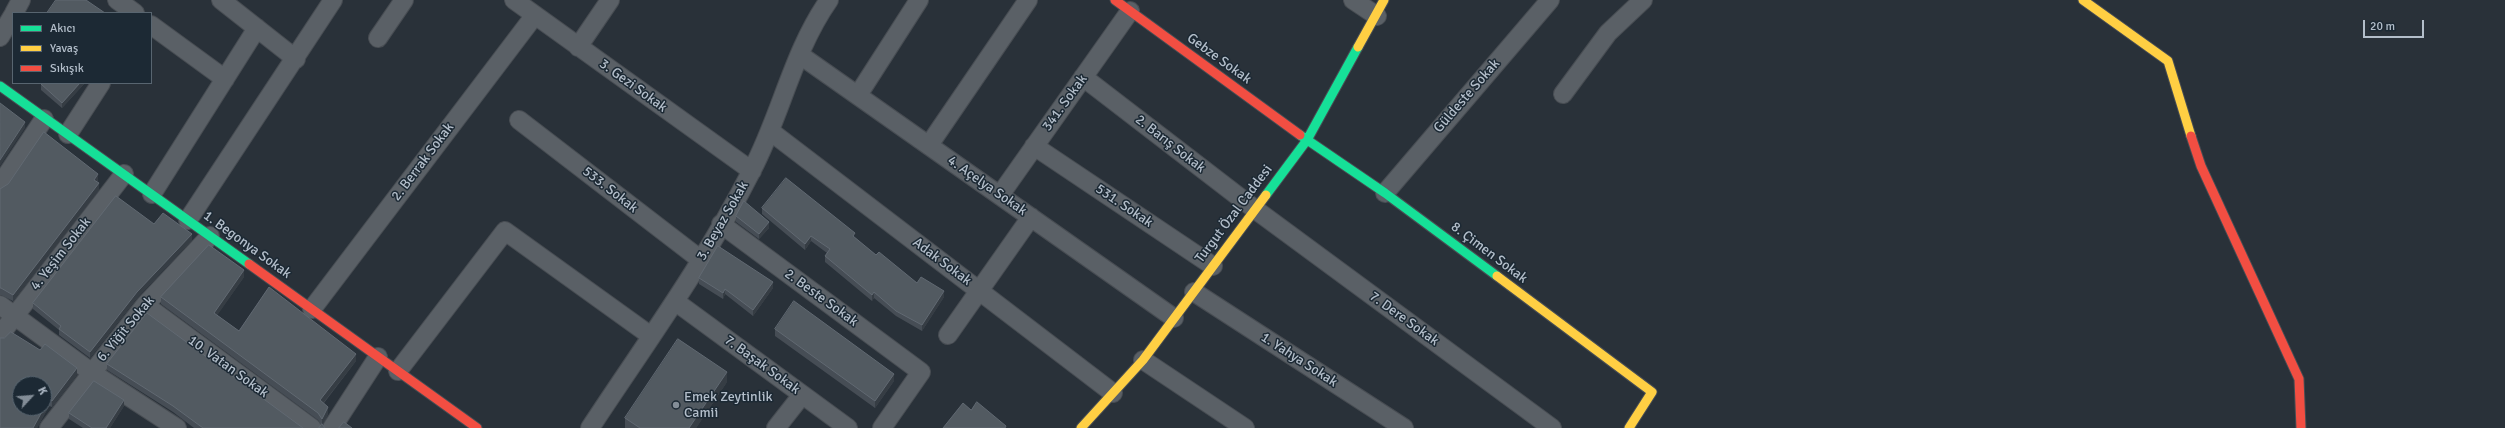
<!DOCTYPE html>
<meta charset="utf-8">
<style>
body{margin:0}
#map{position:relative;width:2505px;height:428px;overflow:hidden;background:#293139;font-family:Signika,sans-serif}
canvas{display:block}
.legend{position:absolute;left:12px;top:12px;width:140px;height:72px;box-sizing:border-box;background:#1c2934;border:1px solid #586570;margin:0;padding:5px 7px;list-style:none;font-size:12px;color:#b3beca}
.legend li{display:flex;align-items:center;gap:8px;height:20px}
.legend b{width:20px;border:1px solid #586570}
.north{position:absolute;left:12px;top:376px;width:40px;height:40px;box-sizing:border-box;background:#1c2934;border:1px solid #586570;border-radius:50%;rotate:64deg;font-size:11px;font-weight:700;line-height:16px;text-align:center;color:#b3beca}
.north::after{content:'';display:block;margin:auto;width:14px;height:18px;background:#838d97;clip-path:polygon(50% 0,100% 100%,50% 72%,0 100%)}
.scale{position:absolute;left:2363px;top:20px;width:61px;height:18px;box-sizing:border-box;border:2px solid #b3beca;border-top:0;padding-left:5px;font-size:12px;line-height:14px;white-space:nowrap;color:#b3beca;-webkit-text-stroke:3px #1c2934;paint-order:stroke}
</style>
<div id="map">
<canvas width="2505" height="428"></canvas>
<ul class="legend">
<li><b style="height:5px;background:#16e098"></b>Akıcı</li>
<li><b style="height:5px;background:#ffcf43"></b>Yavaş</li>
<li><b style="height:5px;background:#f24e42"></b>Sıkışık</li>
</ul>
<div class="north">K</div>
<div class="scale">20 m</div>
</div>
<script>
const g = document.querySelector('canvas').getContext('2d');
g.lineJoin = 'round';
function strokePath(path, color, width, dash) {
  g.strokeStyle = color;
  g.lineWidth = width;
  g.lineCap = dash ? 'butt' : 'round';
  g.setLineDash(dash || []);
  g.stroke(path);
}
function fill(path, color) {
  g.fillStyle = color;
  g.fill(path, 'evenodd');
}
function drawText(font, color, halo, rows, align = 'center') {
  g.font = font + ' Signika,sans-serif';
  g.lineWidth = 3;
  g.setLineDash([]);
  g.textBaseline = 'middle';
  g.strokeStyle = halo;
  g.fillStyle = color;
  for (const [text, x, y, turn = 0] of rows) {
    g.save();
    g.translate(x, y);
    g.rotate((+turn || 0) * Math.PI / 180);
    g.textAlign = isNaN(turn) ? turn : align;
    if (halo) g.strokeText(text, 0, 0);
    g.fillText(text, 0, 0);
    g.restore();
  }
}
const street = new Path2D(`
 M117,0L135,13
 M221,0L296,59
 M514,0L752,171
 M1353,0L1377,16
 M14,13L21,0
 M151,25L225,79
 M0,37L13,15
 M378,38L404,0
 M578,47L610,0
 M800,55L1174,318
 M1083,77L1256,210L1552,428
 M1563,94L1608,33L1643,0
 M858,95L919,0
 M519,120L701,260
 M770,131L1113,393
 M68,134L101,83
 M929,145L1028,0
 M1034,146L1213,266
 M0,185L44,119
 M1385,193L1550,0
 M152,194L257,28
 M1000,195L1130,11
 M188,220L333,0
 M721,224L921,372L882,428
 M1194,292L1404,428
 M676,302L848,428
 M0,305L91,372L177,428
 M145,305L312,428
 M312,309L535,15
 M0,335L124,174
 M948,335L1031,217
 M1143,360L1245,428
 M398,371L505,231L651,336
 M49,428L145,305L210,236
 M332,428L378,357
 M590,428C646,343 706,261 752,170C781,115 793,51 829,0
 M776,428L802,395`);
const fast = new Path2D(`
 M0,86L249,264
 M1300,135L1385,193L1497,276
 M1266,195L1307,140L1358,47`);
const slow = new Path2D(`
 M2083,0L2168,61L2191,136
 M1358,47L1384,0
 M1497,276L1652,392L1629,428
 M1081,428L1143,360L1266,195`);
const jam = new Path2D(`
 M1115,0L1300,135
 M2191,136L2201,166L2299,379L2301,428
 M249,264L477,428`);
strokePath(street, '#484d53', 20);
strokePath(fast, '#484d53', 11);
strokePath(slow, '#484d53', 11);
strokePath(jam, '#484d53', 11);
strokePath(street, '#5a6066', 18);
strokePath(fast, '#16e098', 9);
strokePath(slow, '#ffcf43', 9);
strokePath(jam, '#f24e42', 9);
fill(new Path2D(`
 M41,83H85L62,108L41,90Z
 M98,180L97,182L99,190L13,301L1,295H0V189Z
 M762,208L855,238L876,255L917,283L944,297L922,331L896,316L874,298L872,301L825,262V256L827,253L811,241L805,250L762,214Z
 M736,216L769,228L759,239L736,222Z
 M154,224L192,240L137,298L90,358L59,335V330L33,309V303Z
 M244,277L217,315L239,331L356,361L324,403L328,414L323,425H321L318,420L161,304V297Z
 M699,278L773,288L753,316L725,294L723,299L699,284Z
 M775,329L894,381L875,408L775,336Z
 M107,364L303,428H194L173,412L107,370Z
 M77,375L52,407L49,406L37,428H0Z
 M727,382L696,428H625V418Z
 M124,406L110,428H83L69,419V413Z`), '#464d55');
fill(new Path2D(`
 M80,83H85L62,108V103Z
 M25,122V128L0,166V160Z
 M98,174V180L94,186V180Z
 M99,183V190L13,301V295Z
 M769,222V228L759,239V234Z
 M192,234V240L137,298L90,358V352L137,292Z
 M811,236V241L805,250V244Z
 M244,270V277L214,320V313Z
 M773,282V288L753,316V310Z
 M725,289V294L723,299V293Z
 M944,291V297L922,331V325Z
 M874,292V298L872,301V295Z
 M356,354V361L320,407V400Z
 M77,368V375L52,407V401Z
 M727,372V382L696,428H689Z
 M894,374V381L875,408V401Z
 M49,399V406L37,428H33Z
 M124,400V406L110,428H106Z
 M328,407V414L322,426V419Z`), '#363d44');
const building = new Path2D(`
 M56,0H86L105,13H47Z
 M41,83H80L62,103L41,84Z
 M0,103L25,122L0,160Z
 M44,132L98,174L94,180L99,183L13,295L1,288H0V189L8,184Z
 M786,178L855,233L853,236L876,255L879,252L917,283L921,277L944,291L922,325L896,311L874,292L872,295L825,256L830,249L811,236L805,244L762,208Z
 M116,196L154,224L163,213L192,234L137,292L90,352L59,329L61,326L33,303Z
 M744,201L769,222L759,234L736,216Z
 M209,245L244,270L214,313L239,331L269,287L356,354L320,400L328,407L322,419L318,413L161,297Z
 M718,246L773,282L753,310L725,289L723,293L699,278Z
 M794,301L894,374L875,401L775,329Z
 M147,313L303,428H203L173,406L107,364Z
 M11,332L40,350L45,344L77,368L52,401L49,399L33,428H0V338H4ZM20,384H44V408H20Z
 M678,339L727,372L689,428H640L625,418Z
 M94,381L124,400L106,428H92L69,413Z
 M977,402L1006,426L1005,428H943L963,403L971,410Z
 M344,422L352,428H339Z
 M322,424L325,428H319Z`);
fill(building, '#525a61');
strokePath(building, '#616972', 1);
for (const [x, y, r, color] of [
 [676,405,4,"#838d97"]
]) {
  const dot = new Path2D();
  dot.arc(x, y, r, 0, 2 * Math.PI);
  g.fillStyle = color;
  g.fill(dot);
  strokePath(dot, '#1c2934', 1.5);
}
drawText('14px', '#b3beca', '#1c2934', [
 ["Gebze Sokak",1219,59,36],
 ["3. Gezi Sokak",633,86,36],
 ["Güldeste Sokak",1467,96,-49],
 ["341. Sokak",1065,103,-54],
 ["2. Barış Sokak",1170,144,38],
 ["2. Berrak Sokak",423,162,-53],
 ["4. Açelya Sokak",987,186,35],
 ["533. Sokak",610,190,38],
 ["531. Sokak",1124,206,34],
 ["Turgut Özal Caddesi",1234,214,-53],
 ["3. Beyaz Sokak",723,221,-60],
 ["1. Begonya Sokak",247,245,36],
 ["8. Çimen Sokak",1489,253,37],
 ["4. Yeşim Sokak",61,254,-52],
 ["Adak Sokak",942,262,37],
 ["2. Beste Sokak",821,298,36],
 ["7. Dere Sokak",1404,319,36],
 ["6. Yiğit Sokak",126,329,-50],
 ["1. Yahya Sokak",1299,360,33],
 ["7. Başak Sokak",762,365,36],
 ["10. Vatan Sokak",228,367,36]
]);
drawText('14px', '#b3beca', '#1c2934', [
 ["Emek Zeytinlik",684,397],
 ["Camii",684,413]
], 'left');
</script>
